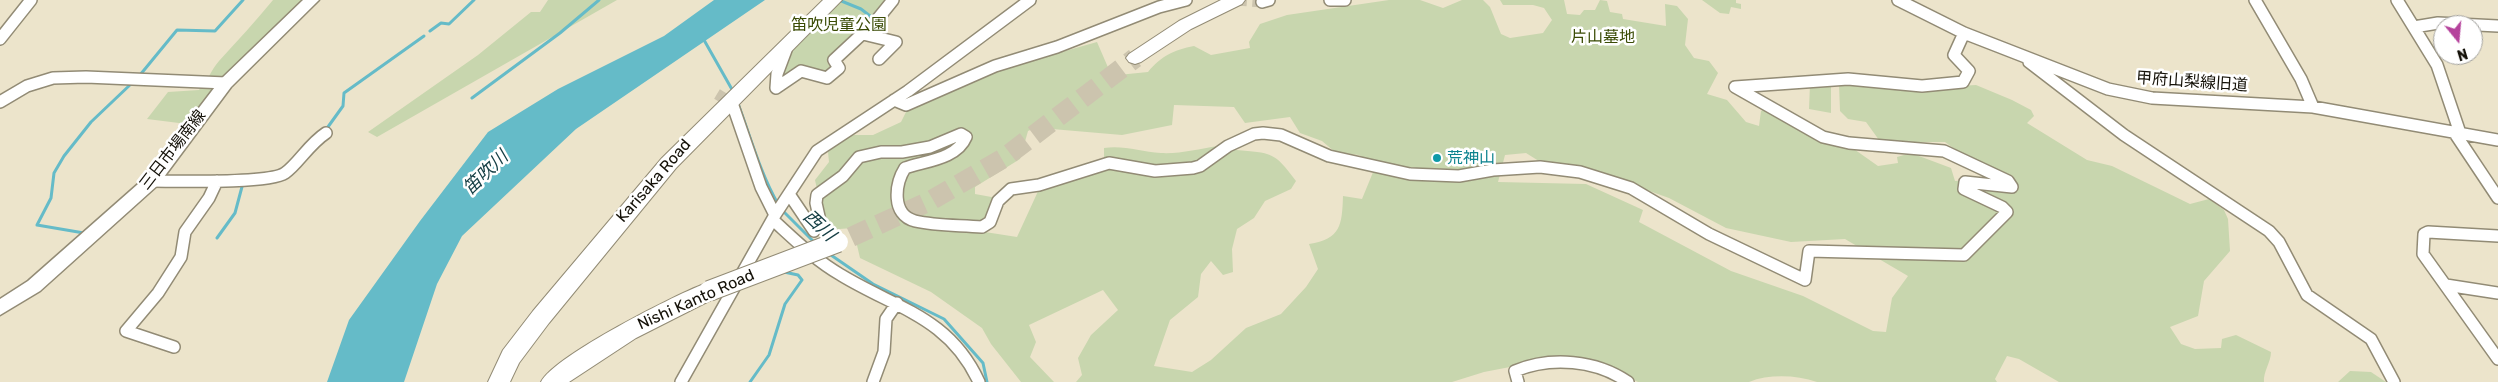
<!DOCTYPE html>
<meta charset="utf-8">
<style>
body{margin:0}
#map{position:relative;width:2498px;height:382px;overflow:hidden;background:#ece4cb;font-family:Rubik,sans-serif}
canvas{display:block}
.north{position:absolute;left:2433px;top:15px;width:50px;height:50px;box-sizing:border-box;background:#fff;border:1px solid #a1a09c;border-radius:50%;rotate:163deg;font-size:14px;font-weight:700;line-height:20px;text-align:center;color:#141108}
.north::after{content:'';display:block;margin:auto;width:18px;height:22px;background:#b5429c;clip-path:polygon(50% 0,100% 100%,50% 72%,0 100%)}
</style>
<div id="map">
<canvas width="2498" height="382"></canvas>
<div class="north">N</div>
</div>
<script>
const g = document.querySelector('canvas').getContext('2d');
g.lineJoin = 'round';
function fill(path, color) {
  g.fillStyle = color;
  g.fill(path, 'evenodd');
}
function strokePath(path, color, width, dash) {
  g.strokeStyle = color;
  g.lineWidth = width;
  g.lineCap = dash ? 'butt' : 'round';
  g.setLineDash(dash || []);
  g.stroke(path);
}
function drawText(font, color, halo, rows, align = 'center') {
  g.font = font + ' Rubik,"Noto Sans JP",sans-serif';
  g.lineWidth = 5;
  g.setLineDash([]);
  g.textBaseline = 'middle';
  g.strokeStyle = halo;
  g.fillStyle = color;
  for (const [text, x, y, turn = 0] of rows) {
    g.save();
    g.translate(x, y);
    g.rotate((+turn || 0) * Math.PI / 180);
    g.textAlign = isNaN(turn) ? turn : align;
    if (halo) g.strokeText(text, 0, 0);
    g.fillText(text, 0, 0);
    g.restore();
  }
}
fill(new Path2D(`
 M273,0H302L206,97L187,124L147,119L168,92L199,90C208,81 211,70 219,61C237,41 256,21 273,0Z
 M548,0H617L377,137L368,132L478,55L531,12H540Z
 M836,0H891L827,62L831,68L818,75L793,69L779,84L790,49Z
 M1389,0H1420L1443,8L1462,0H1483L1490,7L1501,34L1510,38L1543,33L1552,20L1544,8L1533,5H1503L1500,0H1564L1567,14L1580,15L1584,10H1595L1600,0L1607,1L1610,12L1622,14L1623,19L1666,26L1665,4L1677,6L1688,19L1685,45L1694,58L1709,61L1718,73L1707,94L1727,100L1746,122L1759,126L1761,111L1767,108L1851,147L1878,166L1898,163L1897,157L1911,153L1951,168L1955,181L1981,179L2015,183L2013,176L1960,153L1945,142H1908L1896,144L1879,140L1866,122L1848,119L1840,111L1839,84L1920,88L1976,85L2012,100L2031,110L2034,116L2027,123L2087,160L2112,166L2190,204L2209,199L2224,210L2228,219L2230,251L2204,281L2198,316L2170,327L2181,344L2195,349L2221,348L2222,339L2236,335L2271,352C2271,362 2263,372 2264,382H2059L2019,359L2007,356L1995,379L1997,382H1817C1796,375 1769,374 1749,382H1638L1589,359L1536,362L1484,372L1452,382H1076L1082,375L1078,358L1091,335L1118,310L1103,290L1029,325L1036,342L1030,357L1054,382H1021L991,344L982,328L931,292L860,258L853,228L826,230L815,180L829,162L828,152L841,140L854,135H873L901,122L908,108L998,70L1097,42L1110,72L1118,75L1148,72C1161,56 1174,50 1194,46L1211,55L1250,48L1249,42L1260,24L1287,15ZM1174,105L1234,107L1245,123L1290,117L1300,133L1322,141L1335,152L1359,155L1376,165L1362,199L1343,196C1342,225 1341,239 1309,244L1318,269L1306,287L1281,314L1246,328L1211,360L1192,372L1154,366L1170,320L1198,297L1201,274L1211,261L1223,275L1233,272L1232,249L1237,229L1254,218L1265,201L1291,189L1296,181C1274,151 1271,153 1236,150C1230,150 1224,145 1218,146C1199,149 1180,154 1161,153C1141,152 1124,145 1104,148V167L1040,187L1017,237L985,232L997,198L975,194V187L1020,159L1028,131L1046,123L1052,129L1122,135L1172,125ZM1526,153L1542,163L1627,183L1669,198L1726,228L1791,242L1845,239L1908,276L1892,298L1886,332L1873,331L1803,296L1731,271L1639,222L1643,210L1586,184L1498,182L1505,155Z
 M1702,0H1736V3L1741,4V9L1731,7L1729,14L1720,13Z
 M1810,84L1831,86V113L1809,109Z
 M2350,371L2371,372L2386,382H2338Z`), '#c8d6ae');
fill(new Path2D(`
 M714,0H765L576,129L462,236L437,284L404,382H327L349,320L420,221L488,132L558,89L664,36Z`), '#65bbc8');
strokePath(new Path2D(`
 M839,0L861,9L874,19
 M430,31L441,23L449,24L474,0
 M704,40L734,93
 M140,75L177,30L215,31L243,0
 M472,98L560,33L599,0
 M737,101C750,135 760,173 778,204
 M325,131L343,106L344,93L424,36
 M781,209L815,243
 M84,233L37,225L51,198L54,173L64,156L91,122L132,83
 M217,238L235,213L243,183
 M828,253L873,284L944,319L983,363L987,382
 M750,382L769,355L785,304L802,280L798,275L784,272`), '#65bbc8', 3);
strokePath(new Path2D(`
 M1236,0L1262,2
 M717,94L732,103`), '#ccc4ae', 11, [11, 5.5]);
strokePath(new Path2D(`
 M851,237L930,201L1004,158L1135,58`), '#ccc4ae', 20, [20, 10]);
const street = new Path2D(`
 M1330,0H1345
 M1898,0L1964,33L2108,89L2152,98L2313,107L2498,140
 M2255,0L2301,79L2313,107
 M2397,0L2437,65L2460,133
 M1262,2L1269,0
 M2414,27L2438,23L2498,26
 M863,34L896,42
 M0,39L31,0
 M879,59L896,42
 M2029,62L2124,135L2269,231L2279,242L2307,295L2371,339L2394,382
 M776,88L801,71L827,78L839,68L834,60L876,21L893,0
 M776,88L777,74L786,50L784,48
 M894,100L906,105L995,66L1057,47L1159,7L1186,0
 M0,102L27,86L53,78L86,77L226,83
 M732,103L761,187L775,215
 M2454,132L2498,198
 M152,181C176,181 269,184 285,173C298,164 309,144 326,133
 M789,194L814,231L820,221L816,203L817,195L843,176L859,157L881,152H902L930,147L961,134L966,137C957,159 925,161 905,168C895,184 891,215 915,221C936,226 961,225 982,227L990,222L998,201L1011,189L1039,185L1109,163L1155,171L1193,168L1200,166L1228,146L1254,134L1263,133L1281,135L1329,156L1410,174L1459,176L1493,170L1540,167L1580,172L1631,188L1709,234L1805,280L1809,251L1964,255L2007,212L2002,207L1964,189L1965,182L2012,187L2008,181L1944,151L1849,143L1823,137L1735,87L1848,79L1922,86L1963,82L1969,71L1954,55L1964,33
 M773,220C795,240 815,260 841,275C897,309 949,317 979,382
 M2498,236L2428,232L2424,234L2423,254L2498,359
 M2446,285L2498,293
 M174,347L126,331L158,293L181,257L185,232L209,198L217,181
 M681,382L775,215L817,151L908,91L1030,0
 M873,382L884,352L886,319L897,303
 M1518,382L1515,371C1551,356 1596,360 1628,382`);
const secondary = new Path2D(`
 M303,0H319L231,87L158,185L40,291L0,315V299L28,281L146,177L221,79Z`);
const highway = new Path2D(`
 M823,0H842L676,168L549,323L519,363L510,382H488L503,350L533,311L662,158Z
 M1221,0H1245L1242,4L1191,29L1141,62L1135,64L1129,62L1126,58L1129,54L1179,21Z
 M709,282L717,285L720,291L717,297L636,338L569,382H541C554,356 678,293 709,282Z`);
strokePath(street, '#928b75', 14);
strokePath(secondary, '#928b75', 3);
strokePath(highway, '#928b75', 2);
strokePath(street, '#fff', 11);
fill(secondary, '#fff');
fill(highway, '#fff');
const highwayBridge = new Path2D(`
 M709,291L838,242`);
strokePath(highwayBridge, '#928b75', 22, []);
strokePath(highwayBridge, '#fff', 20);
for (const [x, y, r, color] of [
 [1437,158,5,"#0f9aa8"]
]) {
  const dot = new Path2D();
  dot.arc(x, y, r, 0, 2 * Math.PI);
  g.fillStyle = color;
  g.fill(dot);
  strokePath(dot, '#fff', 2);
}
drawText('16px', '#3a4b04', '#fff', [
 ["笛吹児童公園",839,25],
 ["片山墓地",1603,37]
]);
drawText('16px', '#141108', '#fff', [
 ["甲府山梨線旧道",2192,82,4],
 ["三日市場南線",173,150,-52],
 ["Karisaka Road",654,181,-49],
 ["Nishi Kanto Road",696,300,-24]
]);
drawText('16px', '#0d838f', '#fff', [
 ["荒神山",1447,158]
], 'left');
drawText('italic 18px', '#174046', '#fff', [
 ["笛吹川",486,173,-44],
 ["西川",819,226,43]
]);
</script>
